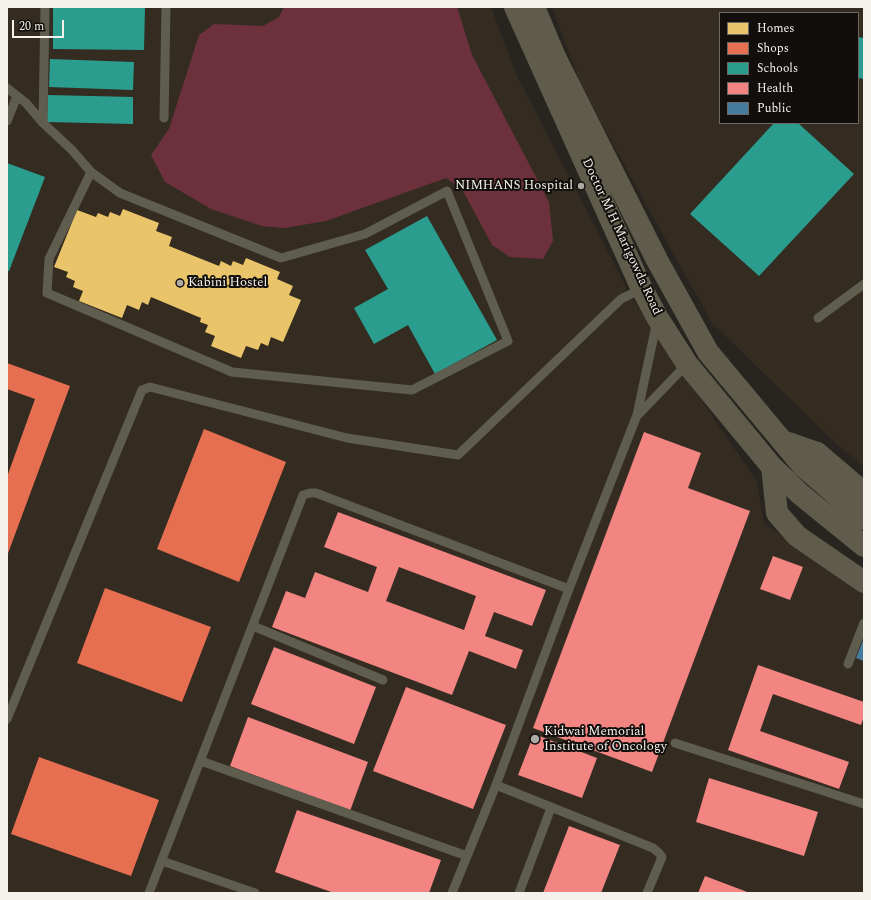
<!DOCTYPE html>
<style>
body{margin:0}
#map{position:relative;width:871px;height:900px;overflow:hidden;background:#282521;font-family:Spectral,serif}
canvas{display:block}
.frame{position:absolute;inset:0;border:8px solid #f5f1ec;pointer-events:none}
.legend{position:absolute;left:719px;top:12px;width:140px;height:112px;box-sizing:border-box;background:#110e0b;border:1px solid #6c6965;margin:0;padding:5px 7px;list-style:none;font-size:12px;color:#f5f1ec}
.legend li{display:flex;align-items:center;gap:8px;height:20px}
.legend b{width:20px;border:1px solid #6c6965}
.scale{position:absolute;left:12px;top:20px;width:52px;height:18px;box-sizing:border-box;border:2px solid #f5f1ec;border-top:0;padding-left:5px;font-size:12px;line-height:14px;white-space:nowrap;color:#f5f1ec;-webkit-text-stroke:3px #110e0b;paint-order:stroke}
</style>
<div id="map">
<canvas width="871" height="900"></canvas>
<div class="frame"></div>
<ul class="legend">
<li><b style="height:11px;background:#e9c46a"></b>Homes</li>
<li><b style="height:11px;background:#e76f51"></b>Shops</li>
<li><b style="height:11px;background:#2a9d8f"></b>Schools</li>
<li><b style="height:11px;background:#f28482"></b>Health</li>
<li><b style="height:11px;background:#457b9d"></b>Public</li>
</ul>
<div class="scale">20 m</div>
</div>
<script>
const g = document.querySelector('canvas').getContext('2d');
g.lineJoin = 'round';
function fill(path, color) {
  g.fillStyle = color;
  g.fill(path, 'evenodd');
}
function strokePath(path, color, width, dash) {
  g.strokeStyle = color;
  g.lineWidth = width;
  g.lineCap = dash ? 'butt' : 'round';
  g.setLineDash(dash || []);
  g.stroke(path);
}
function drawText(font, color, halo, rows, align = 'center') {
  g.font = font + ' Spectral,serif';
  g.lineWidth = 4;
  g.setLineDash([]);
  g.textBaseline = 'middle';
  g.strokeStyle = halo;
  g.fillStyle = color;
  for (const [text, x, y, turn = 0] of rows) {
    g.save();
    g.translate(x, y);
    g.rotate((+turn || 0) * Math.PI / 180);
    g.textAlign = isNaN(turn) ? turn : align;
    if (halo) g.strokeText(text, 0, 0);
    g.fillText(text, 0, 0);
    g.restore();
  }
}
fill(new Path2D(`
 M7,7H491L515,72L630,295L757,482L764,523L864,593V893H7Z
 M552,7H864V466L842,449L713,324L683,271L582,88ZM720,13H858V123H720Z`), '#352c21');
fill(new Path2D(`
 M284,7H457L472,55L549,202L553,241L543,259L510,257L492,245L462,189L446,178L326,221L284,228L262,226L211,209L165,182L151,155L169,129L199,35L214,24L263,26L279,17Z`), '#6d313d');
fill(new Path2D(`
 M123,209L159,223L156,231L172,237L169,246L219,266L221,261L231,266L233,261L243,265L246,258L280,272L277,279L293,286L289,295L301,300L283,342L271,337L268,346L261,343L258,350L246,346L241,358L211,346L215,336L205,332L208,325L200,322L201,318L151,297L148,305L142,302L139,310L127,305L122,318L79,301L83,291L73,287L75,281L66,277L68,272L54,267L77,210L96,217L98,213L108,217L110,212L120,216Z`), '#e9c46a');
fill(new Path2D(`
 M7,363L70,386L7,556V477L35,399L7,389Z
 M204,429L286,462L239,582L157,549Z
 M105,588L211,627L182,702L77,663Z
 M39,757L159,800L131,876L11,834Z`), '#e76f51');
fill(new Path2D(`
 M53,7H145L144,50L53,49Z
 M858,37L864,38V79L858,78Z
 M50,59L134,62L133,90L49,87Z
 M48,95L133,97V124L47,122Z
 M774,123H798L854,174L759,276L690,214Z
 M7,163L45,177L9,271H7Z
 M427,216L497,340L435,374L408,325L374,344L354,308L388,289L365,250Z`), '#2a9d8f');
fill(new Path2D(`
 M644,432L701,453L688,488L750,511L652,772L533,728Z
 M338,512L546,590L532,626L494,612L485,636L523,650L516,669L469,651L452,695L272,627L286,591L305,598L315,572L368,592L377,567L324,547ZM399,567L476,596L464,630L386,601Z
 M773,556L803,567L790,600L760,589Z
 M274,647L376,687L354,744L251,704Z
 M758,665L864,702V716L861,725L773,694L760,731L849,762L839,789L728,750Z
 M406,687L506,725L473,809L373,771Z
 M248,717L368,762L350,811L230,766Z
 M534,734L597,758L582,798L518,775Z
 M709,778L818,812L804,856L696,822Z
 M297,810L441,860L429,893H334L275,872Z
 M569,826L620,845L601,893H543Z
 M705,876L750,893H698Z`), '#f28482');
fill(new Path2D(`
 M864,638V661L856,658Z`), '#457b9d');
strokePath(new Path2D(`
 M7,88L26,103L43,123L72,150L91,172L120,193L281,258L365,234L447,191L508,341L412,390L232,372L47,293L49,259L91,172
 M164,118L166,7
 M7,121L17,96
 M43,123L45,7
 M818,318L864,284
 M638,415L687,364
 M253,626L383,680
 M848,664L864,623
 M7,719L142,390L150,387L243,411L347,438L458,455L621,299L637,291L641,287
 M675,743L864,804
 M201,761L467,856
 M162,861L255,893
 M149,893L303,495L310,493H316L569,589
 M452,893L496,785
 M519,893L551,808
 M647,893L662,857L659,853L653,848L496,785L569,589L637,415L657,321`), '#5f5d4e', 9);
strokePath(new Path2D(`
 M515,7L641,287L657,317L687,364L772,467L800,494L864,546
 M534,7L555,57L657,260L708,352L803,466L864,519
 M782,441L817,453L864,493
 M772,467L777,513L797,536L864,582`), '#605c4c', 22);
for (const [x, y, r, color] of [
 [581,186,4,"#adaaa5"],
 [180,283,4,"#adaaa5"],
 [535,739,5,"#adaaa5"]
]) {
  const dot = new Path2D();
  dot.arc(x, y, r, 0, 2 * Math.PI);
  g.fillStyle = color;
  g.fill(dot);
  strokePath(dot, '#110e0b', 1.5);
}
drawText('13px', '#f5f1ec', '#110e0b', [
 ["NIMHANS Hospital",573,186,"right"],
 ["Kabini Hostel",188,283],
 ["Kidwai Memorial",544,732],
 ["Institute of Oncology",544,747]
], 'left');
drawText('13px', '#f5f1ec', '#110e0b', [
 ["Doctor M H Marigowda Road",621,237,65]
]);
</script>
